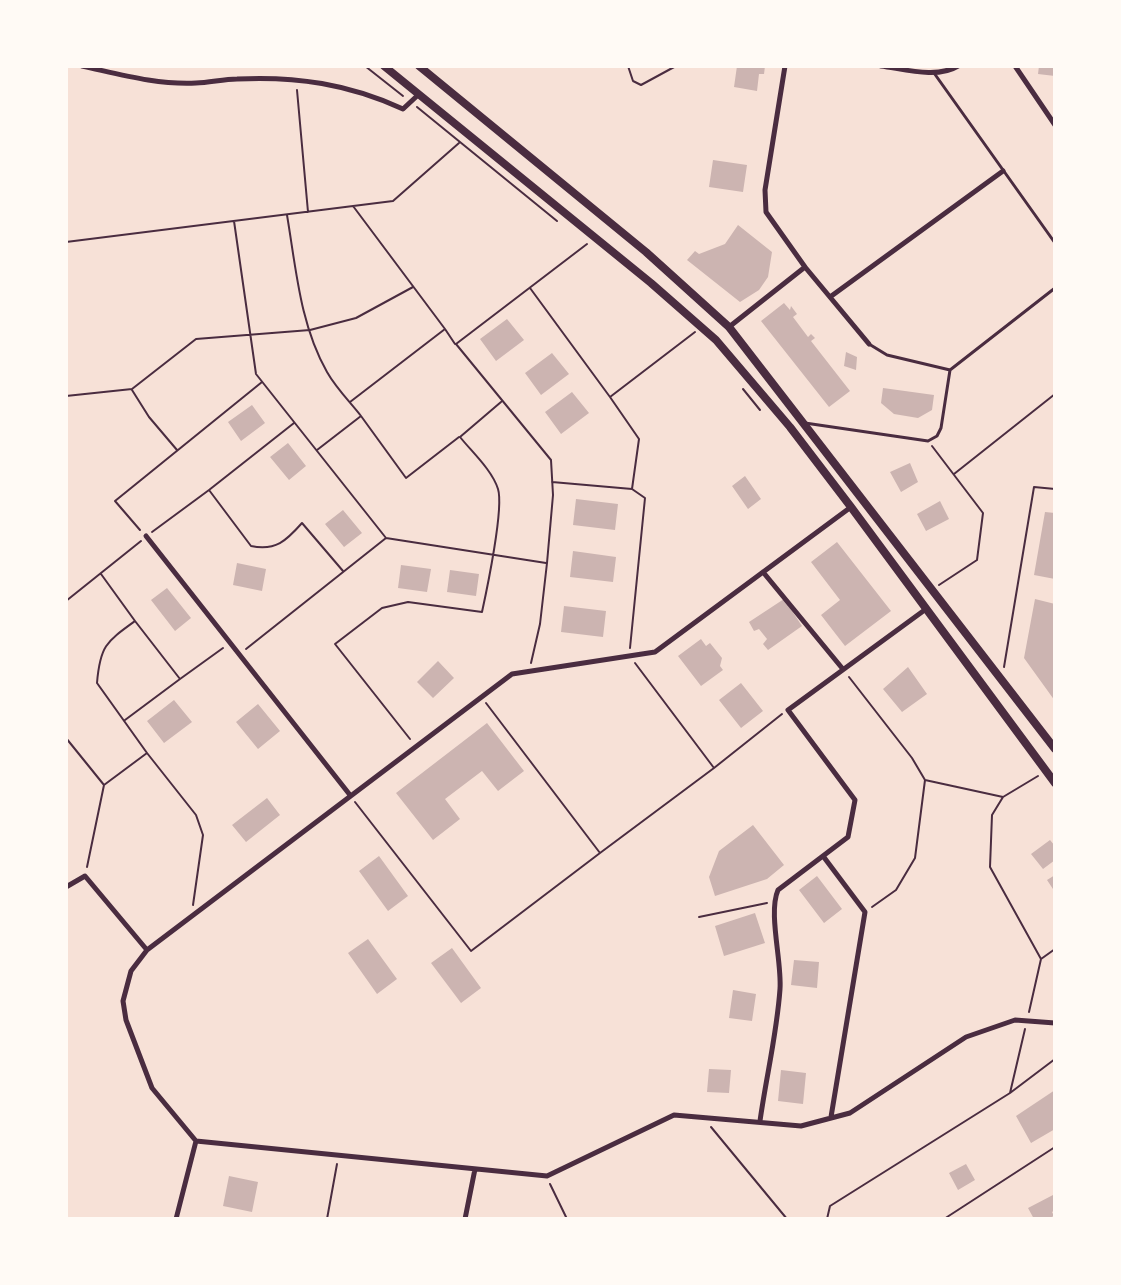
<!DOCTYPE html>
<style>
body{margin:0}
#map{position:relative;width:1121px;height:1285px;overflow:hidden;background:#f7e1d7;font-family:"Fira Sans Condensed",sans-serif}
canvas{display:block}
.frame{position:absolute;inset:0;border:68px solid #fffaf5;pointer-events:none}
</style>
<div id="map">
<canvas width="1121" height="1285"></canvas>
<div class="frame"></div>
</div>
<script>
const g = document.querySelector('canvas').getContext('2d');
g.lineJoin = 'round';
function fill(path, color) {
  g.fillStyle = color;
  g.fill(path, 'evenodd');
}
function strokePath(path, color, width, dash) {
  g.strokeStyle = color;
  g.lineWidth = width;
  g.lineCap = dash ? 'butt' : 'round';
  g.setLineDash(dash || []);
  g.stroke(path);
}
fill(new Path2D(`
 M737,66H765L764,74H759L757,91L734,87Z
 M1039,66H1055V76L1038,74Z
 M713,160L747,165L743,192L709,187Z
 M738,225L772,252L768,277L759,290L740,302L687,260L695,251L699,254L725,244Z
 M784,303L790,310L791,306L797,314L793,317L808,337L811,334L815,338L811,341L850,391L829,407L761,321Z
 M507,319L524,340L496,361L480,339Z
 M846,352L857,357L856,370L844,366Z
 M552,353L569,374L541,395L525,373Z
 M883,388L934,395L932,410L918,418L894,414L881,403Z
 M572,392L589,413L561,434L545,412Z
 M252,405L265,423L241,441L228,422Z
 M288,443L306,466L289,480L270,457Z
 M910,463L918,482L901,492L890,472Z
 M745,476L761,499L748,509L732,486Z
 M576,499L618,504L615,530L573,525Z
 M940,501L949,519L926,531L917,514Z
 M343,510L362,533L344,547L325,524Z
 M1045,512L1055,513V579L1034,575Z
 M837,542L891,611L845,646L821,615L840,600L811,562Z
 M573,551L616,557L613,582L570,577Z
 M237,563L266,569L262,591L233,585Z
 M401,565L431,569L427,592L398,588Z
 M450,570L479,574L476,596L447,592Z
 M167,588L191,618L175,631L151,600Z
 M784,599L802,626L768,650L763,644L767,639L759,629L754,631L749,622Z
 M1035,599L1055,604V701L1024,658Z
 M564,606L606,611L603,637L561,632Z
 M701,639L706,646L710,643L722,658L720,666L723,670L701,686L678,656Z
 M438,661L454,678L433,698L417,682Z
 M908,667L927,694L902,712L883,689Z
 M741,683L763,711L741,728L719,700Z
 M174,700L192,722L164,743L147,721Z
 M258,704L280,731L258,749L236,722Z
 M487,723L524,771L498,791L482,771L445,799L460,819L433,840L396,793Z
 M267,798L280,815L246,842L232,825Z
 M753,825L784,865L767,879L715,896L709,877L719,851Z
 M1050,840L1055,846V860L1043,869L1031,854Z
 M379,856L408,896L388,911L359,871Z
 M1055,875V892L1047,880Z
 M817,876L842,909L824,923L799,890Z
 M755,913L765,943L724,956L715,926Z
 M368,939L397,979L377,994L348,953Z
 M452,948L481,988L461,1003L431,963Z
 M794,960L819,962L817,988L791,985Z
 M733,990L756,994L752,1021L729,1018Z
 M709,1069L731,1070L729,1093L707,1092Z
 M781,1070L806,1073L803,1104L778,1101Z
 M1055,1090V1129L1031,1143L1016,1116Z
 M966,1164L975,1180L958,1190L949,1173Z
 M229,1176L258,1182L252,1212L223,1206Z
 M1053,1195L1055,1200V1210L1052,1212L1054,1216L1047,1219H1034L1028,1208Z`), '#ccb4b1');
strokePath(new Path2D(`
 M365,66L403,96
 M628,66L633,81L641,85L676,66
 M297,90L308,212
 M417,107L557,221
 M353,206L445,329
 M287,215C296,268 300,325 327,372C336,388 350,402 361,416
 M234,221L256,374L386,538L246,649
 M66,242L393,201L459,143
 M530,288L610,397
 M743,389L760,410
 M132,390L149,417L177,450
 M66,396L132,389L196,339L310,330L356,318L413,287
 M350,402L445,329L455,344
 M932,446L983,513L977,560L939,585
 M317,450L361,416L406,478L459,437
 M954,474L1055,394
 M552,482L632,489L639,439L610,397L695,332
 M209,490L294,423
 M140,530L115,501L262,382
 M152,532L209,490L251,546C276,551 286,541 302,523L343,571
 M386,538L546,563
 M66,601L141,541
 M135,621L180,679L223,648
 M630,648L645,498L632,489
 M531,663L540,624L547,563L553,495L551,460L456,344L587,244
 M1004,667L1034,487L1055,489
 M849,677L912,758L925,780L915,858L896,890L872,907
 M125,720L180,679
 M66,738L104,785
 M410,739L335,644L382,608L408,602L482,612C487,589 504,508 498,489C492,470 472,452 460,437L501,402
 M147,753L196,815L203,835L193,905
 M714,768L782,714
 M925,780L1003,797
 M355,802L471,951L600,853L486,703
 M600,853L714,768L635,663
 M87,867L104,785L147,753L97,683C100,646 106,642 135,621L101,574
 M699,917L767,903
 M1041,959L1055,949
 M1029,1012L1041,959L990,867L992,815L1003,797L1038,776
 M1010,1093L1025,1029
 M711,1127L787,1219
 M550,1184L567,1219
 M327,1219L337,1164
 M827,1219L830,1206L1010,1093L1055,1059
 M944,1219L1055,1147`), '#4a2c40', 2);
strokePath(new Path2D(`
 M934,73L1055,243
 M869,344L887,355L950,370
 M805,423L928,441L937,436L941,428L950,370L1055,288`), '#4a2c40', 3);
strokePath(new Path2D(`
 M82,66C119,74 157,85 196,83C209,83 223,79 237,79C296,76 349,84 403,109L418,95
 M881,66C904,69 937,79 958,66
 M1015,66L1055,125
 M805,267L869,344
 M830,297L1003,171
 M729,327L805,267L766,212L765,190L785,66
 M851,507L655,652L512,674L147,950L131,971L123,1001L126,1020L152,1088L196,1141L547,1176L674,1115L801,1126L850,1113L966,1037L1015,1020L1055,1023
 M146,536L350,795
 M763,572L842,668
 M823,856L865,912L831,1117
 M66,887L85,876L147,950
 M760,1121C766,1078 777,1033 780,989C782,961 768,913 778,890L848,837L855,800L788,710L926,609
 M176,1219L196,1141
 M465,1219L475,1169`), '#4a2c40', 5);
strokePath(new Path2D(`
 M384,66L651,283L716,340L790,427L851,507L1055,783
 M419,66L646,252L729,327L1055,749`), '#4a2c40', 8);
</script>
